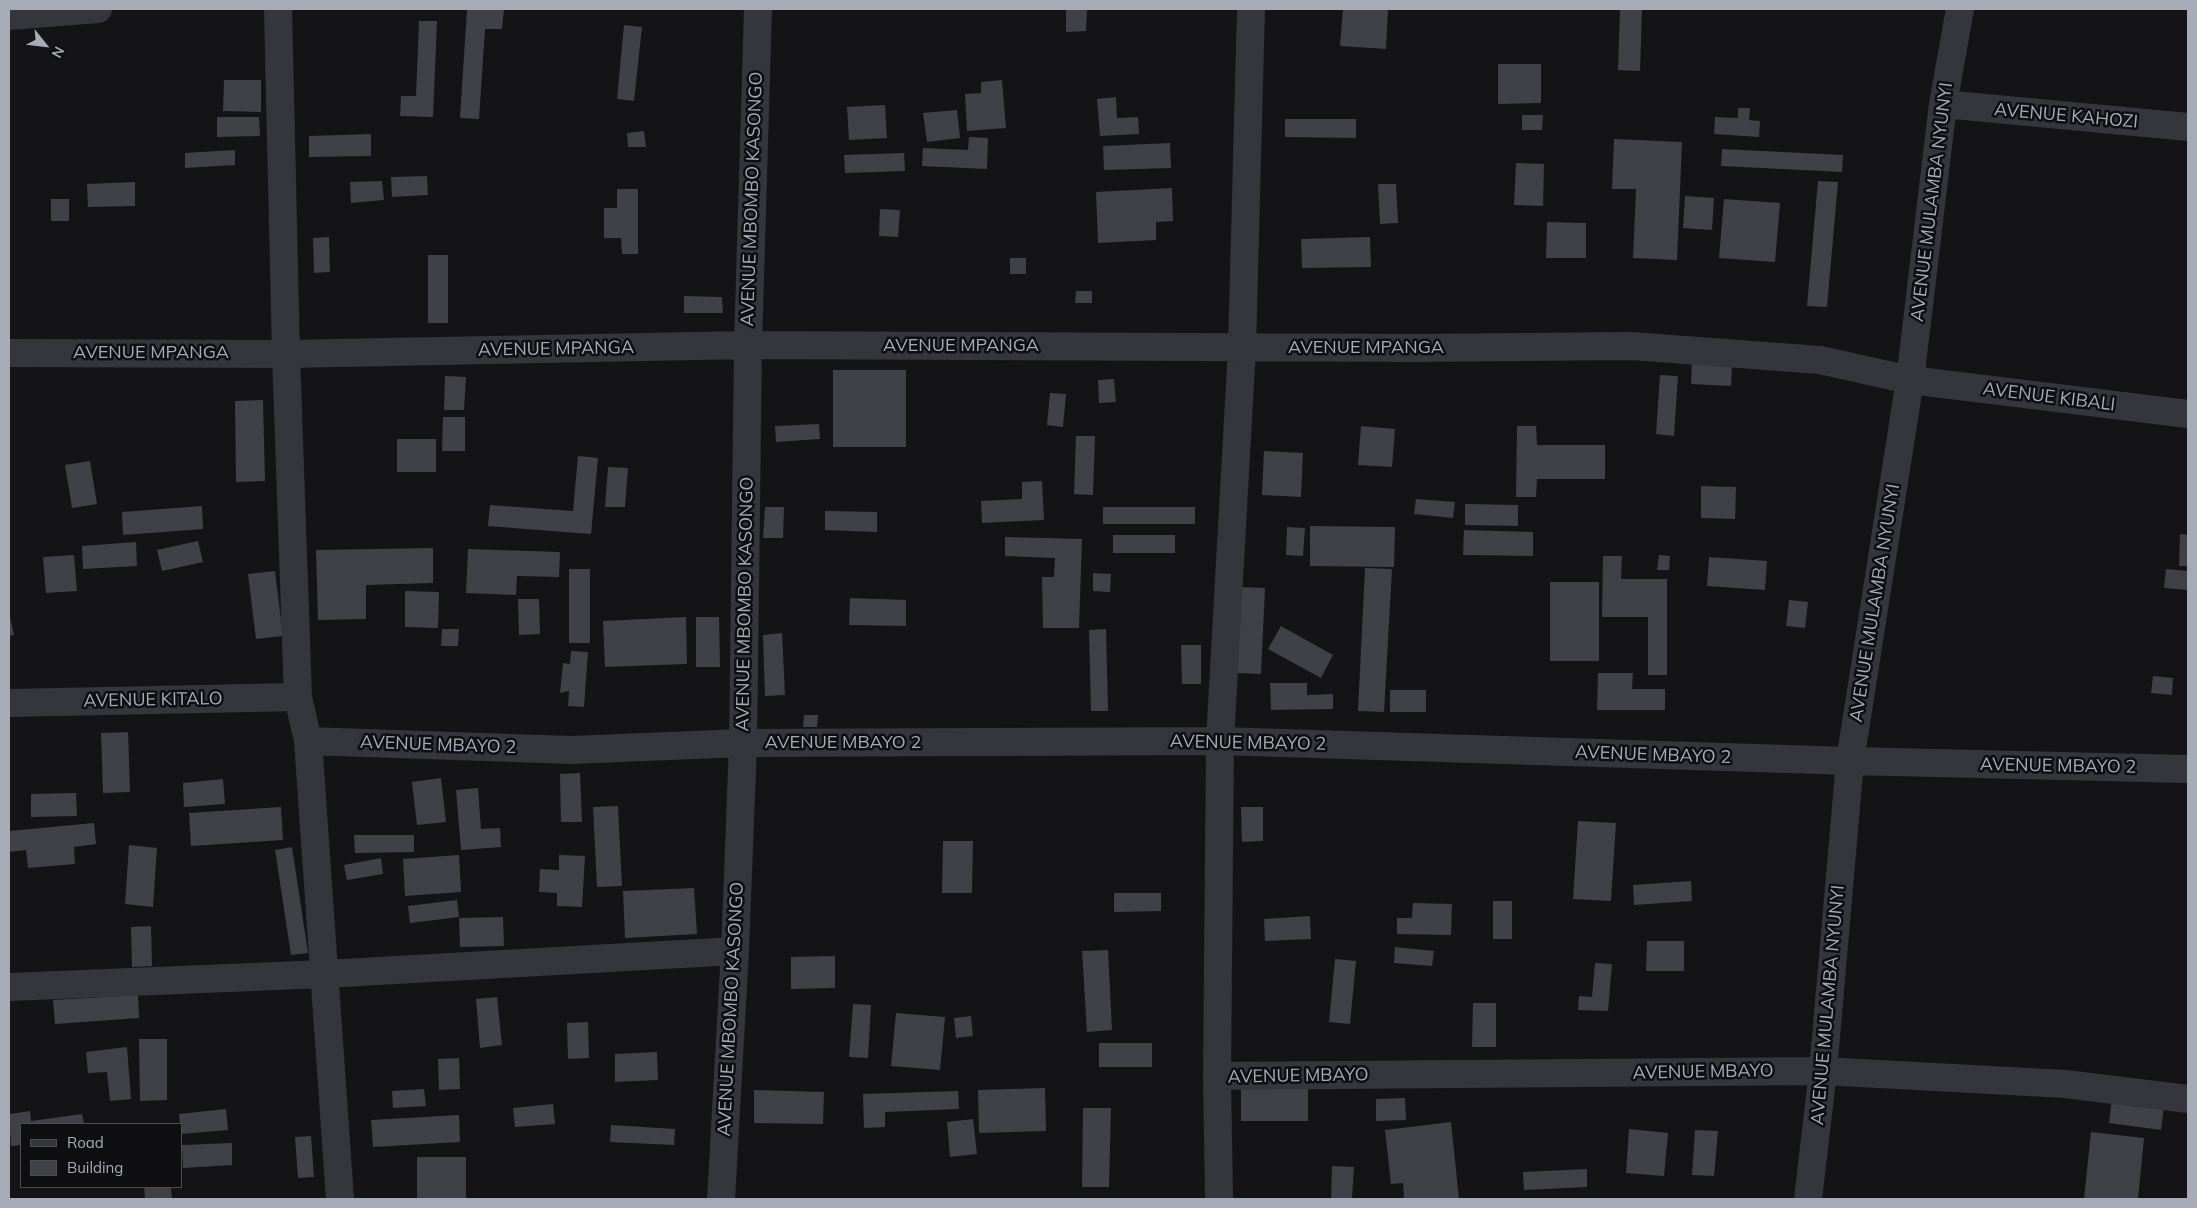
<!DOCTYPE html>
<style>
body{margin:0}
#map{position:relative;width:2197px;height:1208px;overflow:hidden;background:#141416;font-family:Mulish,sans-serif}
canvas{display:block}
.frame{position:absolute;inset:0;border:10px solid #a6abb7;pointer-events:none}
.legend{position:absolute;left:20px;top:1123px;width:162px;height:65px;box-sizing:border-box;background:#0f0f11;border:1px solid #4b4d53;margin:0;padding:6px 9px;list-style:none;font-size:15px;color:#a6abb7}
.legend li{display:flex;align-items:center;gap:10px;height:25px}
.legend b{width:25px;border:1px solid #4b4d53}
.north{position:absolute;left:20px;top:20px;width:50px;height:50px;-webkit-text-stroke:4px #0f0f11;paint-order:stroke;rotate:119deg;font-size:14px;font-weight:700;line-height:20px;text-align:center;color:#a6abb7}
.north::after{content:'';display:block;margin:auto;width:18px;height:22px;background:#a6abb7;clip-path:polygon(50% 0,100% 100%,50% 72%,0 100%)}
</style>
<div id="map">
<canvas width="2197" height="1208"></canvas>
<div class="frame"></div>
<ul class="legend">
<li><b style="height:6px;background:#35363b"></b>Road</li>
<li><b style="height:14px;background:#404146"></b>Building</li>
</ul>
<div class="north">N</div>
</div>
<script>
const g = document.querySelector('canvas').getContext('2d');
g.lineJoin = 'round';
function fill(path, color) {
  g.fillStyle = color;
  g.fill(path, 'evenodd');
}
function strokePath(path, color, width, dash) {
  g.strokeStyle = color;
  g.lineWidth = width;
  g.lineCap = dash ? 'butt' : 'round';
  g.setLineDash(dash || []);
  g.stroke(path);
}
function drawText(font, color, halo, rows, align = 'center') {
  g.font = font + ' Mulish,sans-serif';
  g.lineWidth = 5;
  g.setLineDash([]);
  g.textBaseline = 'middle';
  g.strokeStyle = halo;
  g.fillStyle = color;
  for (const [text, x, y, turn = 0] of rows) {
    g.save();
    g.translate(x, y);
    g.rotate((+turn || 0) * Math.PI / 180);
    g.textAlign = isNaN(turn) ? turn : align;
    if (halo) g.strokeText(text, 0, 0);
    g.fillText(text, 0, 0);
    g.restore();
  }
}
fill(new Path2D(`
 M467,9H504L502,29H485L479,119L460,118Z
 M1066,9H1087L1086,31L1066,32Z
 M1343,9H1388L1386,49L1340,46Z
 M1620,9H1642L1640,71L1618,70Z
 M419,21H437L433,117L400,116L401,96H416Z
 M624,25L642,27L634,101L617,99Z
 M1498,64H1541V103L1498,104Z
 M224,80H261V112L223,111Z
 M1002,80L1006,128L967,131L965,94L981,93V82Z
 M1116,97L1117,118L1138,117L1139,134L1100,136L1097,99Z
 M885,105L887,138L849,140L847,107Z
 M1738,108H1750L1749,120L1760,121L1759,137L1714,134L1715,117L1738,118Z
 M957,110L960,138L927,142L923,113Z
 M1522,115H1543L1542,130H1522Z
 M217,117H259L260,136L217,137Z
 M1285,119H1356V138L1285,137Z
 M644,131L646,147H628L627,133Z
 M371,134V156L309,157V136Z
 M969,137L988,138L987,169L922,166L923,148L968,150Z
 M1614,139L1682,142L1677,260L1633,258L1636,189H1612Z
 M1170,143L1171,168L1104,170L1103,146Z
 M1722,149L1843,155L1842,172L1721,166Z
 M235,150V165L185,168V153Z
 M904,153L905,171L845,173L844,155Z
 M1516,163L1544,164L1543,206L1514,205Z
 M427,176L428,195L392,197L391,177Z
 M382,181L384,200L351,203L350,182Z
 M1818,181L1838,182L1827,307L1807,306Z
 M135,182V206L88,207L87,184Z
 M1378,184H1396L1398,223L1380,224Z
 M1172,188L1173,221L1156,222V240L1098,243L1096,192Z
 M617,189H638V254H622L621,238H604V208H617Z
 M1685,196L1714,198L1712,230L1683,228Z
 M51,199H69V221H51Z
 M1724,199L1780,203L1775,262L1719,258Z
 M880,209L900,210L898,237L879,236Z
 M1547,222L1586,223V258H1546Z
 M329,237L330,272L314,273L313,238Z
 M1370,237L1371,267L1302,268L1301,239Z
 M428,255H448V323H428Z
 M1010,258H1026V274H1010Z
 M1076,291H1092V303H1075Z
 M684,296L722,297L723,313H684Z
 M1692,362L1732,365L1731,386L1691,384Z
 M833,370H906V447H833Z
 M1660,375L1678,376L1674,436L1656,434Z
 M445,376L466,377L464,410H444Z
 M1114,379L1116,402L1099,403L1098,380Z
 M1050,393L1066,394L1063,427L1047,425Z
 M263,400L265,481L236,482L235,401Z
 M443,417H465V451H442Z
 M819,424L820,439L776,442L775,426Z
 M1361,426L1395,429L1392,467L1358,465Z
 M1517,426H1536L1537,445H1605V479H1537L1536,497H1516Z
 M1076,436H1095L1093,495L1074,494Z
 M397,439H436V472H397Z
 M1264,451L1303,453L1301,497L1262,495Z
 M578,456L598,458L591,534L488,526L490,505L573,511Z
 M90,461L97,504L72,508L65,465Z
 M608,467L628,468L625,507H605Z
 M1042,481L1044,520L982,523L981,501L1022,499V482Z
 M1701,486L1736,487L1735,519L1701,518Z
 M1416,499L1455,502L1453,518L1414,514Z
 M1465,504L1518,505V526L1465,525Z
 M202,506L203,529L123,535L122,512Z
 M765,507H784L783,538H763Z
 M1103,507H1195V524H1103Z
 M825,511L877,512V532L825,530Z
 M1310,526L1395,527L1394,567L1310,566Z
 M1287,527L1305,528L1303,556L1286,555Z
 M1464,530L1533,532V556L1463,555Z
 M2180,534L2188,535V566H2179Z
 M1113,535H1175V553H1113Z
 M1005,537L1082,539L1079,628H1043L1042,577H1054L1055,558L1005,556Z
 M198,541L203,562L162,571L157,550Z
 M136,542L137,566L83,569L82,546Z
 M433,548V583L366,585V619L318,620L316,550Z
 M468,549L560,552L559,577L517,576L516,595L466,593Z
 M74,555L77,591L46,593L43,557Z
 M1659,555L1670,556L1669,570H1657Z
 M1603,556H1622L1621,579H1667V675H1648V617H1602Z
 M1709,557L1767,561L1765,590L1707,586Z
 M1365,568L1392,569L1384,712L1358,711Z
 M569,569H590V643H569Z
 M2166,569L2188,571V590L2164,588Z
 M275,571L283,636L256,639L248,574Z
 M1093,573L1111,574L1110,592L1093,591Z
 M1550,582H1599V661H1550Z
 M1239,587L1265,588L1261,674L1235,673Z
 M405,591L439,592L438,628L405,627Z
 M850,598L906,600V626L849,625Z
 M518,599H539L540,634L519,635Z
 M1789,600L1808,602L1805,628L1786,626Z
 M9,612L14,635L9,636Z
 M686,617L687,664L605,667L603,621Z
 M696,617H719L720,667H696Z
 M1281,626L1333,655L1321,678L1268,649Z
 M442,629H459L458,646H441Z
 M1106,629L1108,711H1091L1089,630Z
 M782,633L785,695L765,696L763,635Z
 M1181,645H1201V684H1182Z
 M571,651L588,652L584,707L568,706L569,691L560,693L563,663L570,664Z
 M1598,673H1633L1632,689H1665V710H1597Z
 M2153,676L2173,678L2172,695L2151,693Z
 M1270,683H1307V695L1333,694V709L1271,710Z
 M1390,690H1426V712H1390Z
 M804,715H818L817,727H803Z
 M128,732L130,792L103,793L101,733Z
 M580,773L582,822H561L560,774Z
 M441,778L446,822L417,825L412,782Z
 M223,779L225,804L184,807L183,783Z
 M478,788L481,829L500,828L501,847L461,850L456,790Z
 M76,793L77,816L31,817V794Z
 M618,806L622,886L597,887L593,807Z
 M281,807L283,840L191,846L189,813Z
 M1241,807H1263V841L1242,842Z
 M1578,821L1616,823L1611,901L1573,899Z
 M94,823L96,844L74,847L75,864L28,868L26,850L9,852V831Z
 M354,835H414V852L355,853Z
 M943,841H973L972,893H942Z
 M129,845L157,848L153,907L125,904Z
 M292,847L308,953L291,955L275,850Z
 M459,855L461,892L405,896L403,859Z
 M559,855L585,856L582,907L557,906V893L539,892L540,869L559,870Z
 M381,858L383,874L347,880L344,865Z
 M1691,881L1692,901L1634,905L1633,885Z
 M694,888L697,934L625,938L623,891Z
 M1114,893H1161V911L1114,912Z
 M457,900L459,917L410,923L408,906Z
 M1493,901H1512V939H1493Z
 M1413,903L1452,904L1451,935L1397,934V918H1412Z
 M1310,916L1311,939L1265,941L1264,919Z
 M503,917L504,946L460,947L459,918Z
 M151,926L152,966L132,967L131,927Z
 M1647,941H1684V971H1646Z
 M1395,947L1434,951L1432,966L1394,963Z
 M1108,950L1112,1030L1087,1032L1082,951Z
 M835,956V988L791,989V957Z
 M1335,959L1356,961L1350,1024L1329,1022Z
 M1595,963L1612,964L1608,1011L1578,1010L1579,996L1592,997Z
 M138,995L139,1018L55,1024L53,1000Z
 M497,997L502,1045L480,1048L476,999Z
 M1473,1003H1496V1047H1472Z
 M853,1004L871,1005L868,1058L849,1057Z
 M896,1013L945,1017L940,1070L891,1066Z
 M971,1016L973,1036L956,1038L954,1018Z
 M588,1022L589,1058L568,1059L567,1023Z
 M139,1039H167V1100L140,1101Z
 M1099,1043H1152V1067H1099Z
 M127,1047L131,1099L110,1101L107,1072L88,1073L86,1052Z
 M657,1052L658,1080L615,1082V1054Z
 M459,1058L460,1089L439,1090L438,1059Z
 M1045,1088L1046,1131L979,1133L978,1090Z
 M1241,1088H1308V1121H1241Z
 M424,1089L426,1106L393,1108L392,1091Z
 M754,1090L824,1092L823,1124L754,1123Z
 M958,1091L959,1109L885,1112V1127L864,1128L863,1094Z
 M1405,1098L1406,1120L1376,1121V1099Z
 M2112,1099L2164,1106L2161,1130L2109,1123Z
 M553,1104L555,1124L515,1127L513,1108Z
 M1083,1108H1111L1109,1187H1082Z
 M226,1109L228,1130L181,1134L179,1114Z
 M30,1111L31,1121L82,1114L84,1124H21V1145L11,1146L9,1114Z
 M459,1115L460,1142L373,1147L371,1120Z
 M973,1119L977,1154L950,1157L947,1122Z
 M1451,1122L1459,1199H1404L1403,1183L1391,1184L1385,1130Z
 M611,1125L675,1129L674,1145L610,1142Z
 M1629,1129L1668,1133L1664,1176L1626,1173Z
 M1695,1130L1718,1131L1714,1176L1692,1175Z
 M2091,1132L2144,1138L2138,1199H2084Z
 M311,1136L314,1177L298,1178L295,1137Z
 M232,1143V1165L183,1168L182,1145Z
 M417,1157H466V1199H417Z
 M1332,1166L1354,1167L1352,1199H1331Z
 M1587,1169V1187L1524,1190L1523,1172Z
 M144,1187H171L172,1199H145Z`), '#404146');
strokePath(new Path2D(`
 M278,9L286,354L298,697L308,741L340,1199
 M9,16L98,9
 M1943,104L2188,127
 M9,353L286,354L748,345L1417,348L1631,346L1820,360L1910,380L2188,414
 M9,703L298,697
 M308,741L571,750L743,743L1220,741L1850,761L2188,769
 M9,987L325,974L735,951
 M1217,1076L1823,1071L2065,1084L2188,1099
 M721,1199L735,951L743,743L748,345L758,9
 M1219,1199L1217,1076L1220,741L1242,348L1251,9
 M1808,1199L1823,1071L1850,761L1910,380L1943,104L1960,9`), '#35363b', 28);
drawText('18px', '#a6abb7', '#0f0f11', [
 ["AVENUE KAHOZI",2066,116,5],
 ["AVENUE MBOMBO KASONGO",752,199,-88],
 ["AVENUE MULAMBA NYUNYI",1932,202,-83],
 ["AVENUE MPANGA",961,346],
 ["AVENUE MPANGA",1366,348],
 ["AVENUE MPANGA",556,349,-1],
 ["AVENUE MPANGA",151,353],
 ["AVENUE KIBALI",2049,397,7],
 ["AVENUE MULAMBA NYUNYI",1875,603,-81],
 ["AVENUE MBOMBO KASONGO",745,604,-89],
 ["AVENUE KITALO",153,700,-1],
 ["AVENUE MBAYO 2",843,743],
 ["AVENUE MBAYO 2",1248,743,1],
 ["AVENUE MBAYO 2",438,745,2],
 ["AVENUE MBAYO 2",1653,755,2],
 ["AVENUE MBAYO 2",2058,766,1],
 ["AVENUE MULAMBA NYUNYI",1828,1005,-85],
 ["AVENUE MBOMBO KASONGO",731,1009,-87],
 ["AVENUE MBAYO",1703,1072,-1],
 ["AVENUE MBAYO",1298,1076,-1]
]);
</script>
